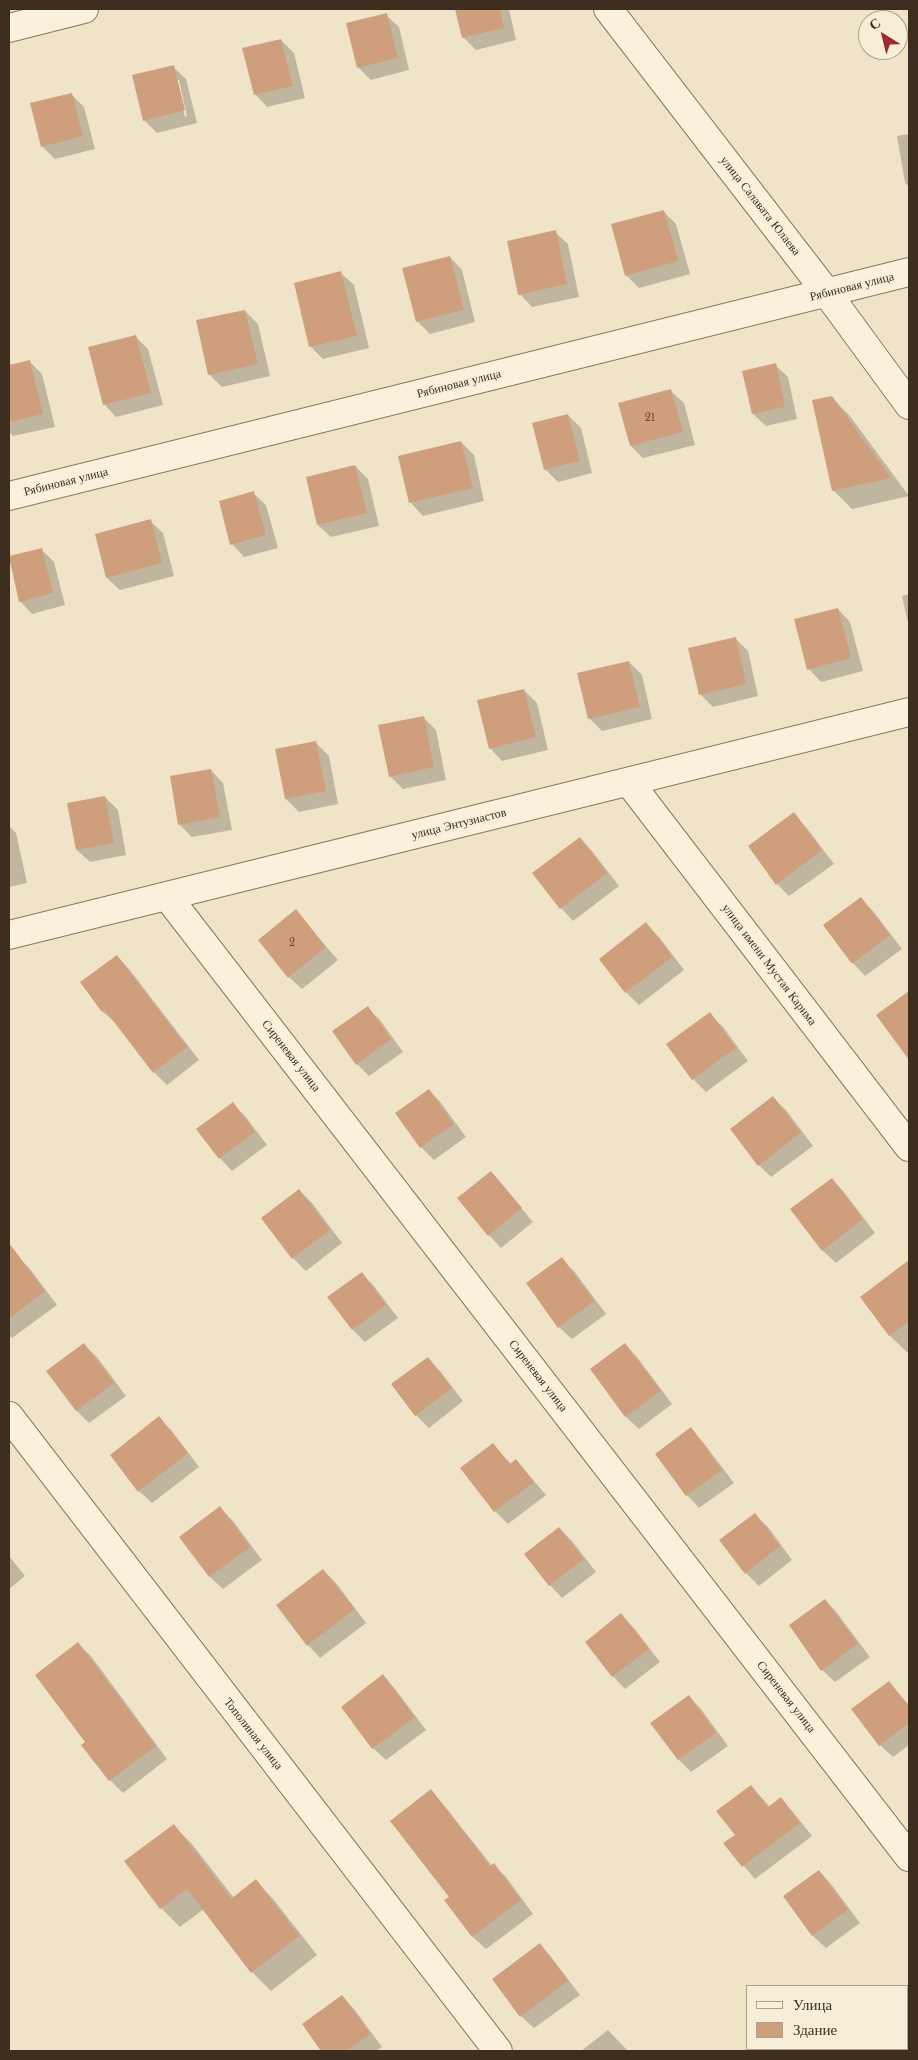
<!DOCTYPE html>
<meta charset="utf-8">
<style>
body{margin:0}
#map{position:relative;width:918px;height:2060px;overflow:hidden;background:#f0e4c8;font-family:"Libre Baskerville",serif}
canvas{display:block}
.frame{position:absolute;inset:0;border:10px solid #3d2e20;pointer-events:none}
.legend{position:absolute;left:746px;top:1985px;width:162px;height:65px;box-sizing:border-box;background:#f7eed8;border:1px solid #ada18e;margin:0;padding:6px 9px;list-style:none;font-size:15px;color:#3d2e20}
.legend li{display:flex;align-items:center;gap:10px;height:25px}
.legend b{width:25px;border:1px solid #ada18e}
.north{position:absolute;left:858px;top:10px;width:50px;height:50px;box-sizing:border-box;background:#f7eed8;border:1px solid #ada18e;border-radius:50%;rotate:324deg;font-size:14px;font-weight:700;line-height:20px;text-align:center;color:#3d2e20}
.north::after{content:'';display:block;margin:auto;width:18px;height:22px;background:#9e2a2b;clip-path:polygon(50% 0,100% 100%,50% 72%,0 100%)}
</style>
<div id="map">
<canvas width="918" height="2060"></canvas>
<div class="frame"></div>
<ul class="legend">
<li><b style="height:6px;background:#faf1dc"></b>Улица</li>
<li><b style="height:14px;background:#cf9f7d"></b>Здание</li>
</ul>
<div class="north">С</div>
</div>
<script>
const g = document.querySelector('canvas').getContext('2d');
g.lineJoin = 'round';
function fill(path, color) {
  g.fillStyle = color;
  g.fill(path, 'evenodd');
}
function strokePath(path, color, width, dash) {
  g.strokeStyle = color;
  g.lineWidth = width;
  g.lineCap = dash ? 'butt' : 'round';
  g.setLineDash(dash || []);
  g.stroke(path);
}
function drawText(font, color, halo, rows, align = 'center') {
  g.font = font + ' "Libre Baskerville",serif';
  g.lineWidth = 4.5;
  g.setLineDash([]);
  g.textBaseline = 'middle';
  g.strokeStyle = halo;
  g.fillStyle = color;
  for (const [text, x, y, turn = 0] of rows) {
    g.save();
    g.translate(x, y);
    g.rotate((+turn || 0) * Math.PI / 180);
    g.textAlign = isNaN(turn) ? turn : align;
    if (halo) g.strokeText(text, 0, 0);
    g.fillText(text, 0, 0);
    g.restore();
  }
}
fill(new Path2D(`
 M456,9H509L516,40L476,50L463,37Z
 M386,15L399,27L409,70L371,80L358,67Z
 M281,40L294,53L305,98L267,107L255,94Z
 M173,67L186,79L197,123L157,133L144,120ZM176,80H179L187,116L185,117Z
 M71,94L84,107L95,149L55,159L42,146Z
 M909,134V187L905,183L897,136Z
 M663,211L676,224L690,274L639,288L626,275Z
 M555,232L568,244L579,297L532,307L520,294Z
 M450,257L462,270L475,322L430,334L417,321Z
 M341,273L354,285L369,348L323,359L311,347L295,284Z
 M245,311L258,324L270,376L222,387L209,374Z
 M135,336L148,349L163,405L116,417L104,404Z
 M30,362L42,374L55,427L13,436L9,432V367Z
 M775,365L788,377L797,419L766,426L753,414Z
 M671,391L684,403L695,445L643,458L631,446Z
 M831,397L850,416L909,496L852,509L833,490Z
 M568,415L581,428L592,473L558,482L545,469Z
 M461,442L474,455L484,501L423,516L411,503L400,457Z
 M355,466L368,479L379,526L331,537L318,525Z
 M253,493L266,505L278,548L244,557L232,544Z
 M150,521L163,533L174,576L120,590L107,578Z
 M41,549L54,562L65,605L32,614L20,601L9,558Z
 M909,594V627L902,596Z
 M838,609L850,622L863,671L821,682L809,669Z
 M735,638L748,651L758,696L713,707L700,694Z
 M629,662L642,675L652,719L602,731L589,718Z
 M524,690L537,703L548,750L502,761L490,748Z
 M423,717L436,730L446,780L403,789L390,776Z
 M316,743L329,756L338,804L299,812L286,799Z
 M211,770L223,783L232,830L192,837L179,824Z
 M105,797L118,810L126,855L90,862L77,850Z
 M793,814L806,827L834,864L789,896L777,884Z
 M9,826L16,833L27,883L9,887Z
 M580,838L592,851L619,886L573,921L561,908Z
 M861,899L873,911L902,949L865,976L853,963Z
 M295,911L338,960L302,989L289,977Z
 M646,924L659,937L684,970L639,1005L626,992L601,959Z
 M117,956L129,969L199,1060L167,1085L154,1072L117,1024L103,1012L81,983Z
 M909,992V1057L878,1016Z
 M367,1008L380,1020L403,1052L369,1076L357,1064Z
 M710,1014L723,1027L748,1061L706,1092L693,1079L668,1045Z
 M429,1090L441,1103L466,1137L434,1160L421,1147L396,1114Z
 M773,1098L786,1110L813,1146L771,1177L759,1165Z
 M232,1103L245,1116L267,1145L232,1171L220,1158Z
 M491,1172L533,1222L501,1248L489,1235Z
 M832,1179L844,1192L875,1233L836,1263L823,1251L792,1210Z
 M299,1190L312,1203L342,1243L306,1271L293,1258L263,1218Z
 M17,1256L30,1269L57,1305L12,1338L9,1335V1263Z
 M561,1259L574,1271L606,1314L572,1339L559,1327Z
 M909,1262V1354L890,1336L861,1297Z
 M361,1273L374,1286L398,1318L365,1342L353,1330L329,1298Z
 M84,1345L97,1357L126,1396L89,1423L76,1410Z
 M625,1345L637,1357L672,1404L639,1429L626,1417L591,1369Z
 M427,1358L440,1371L463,1401L429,1428L416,1415L393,1385Z
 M159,1418L172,1431L199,1467L152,1503L139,1491Z
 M691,1429L703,1442L734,1483L699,1508L687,1495Z
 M493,1445L511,1464L516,1460L546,1495L508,1524L495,1511L462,1469Z
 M220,1508L233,1521L262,1560L223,1589L210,1577L181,1537Z
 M755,1515L768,1527L792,1560L759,1586L746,1573Z
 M559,1528L572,1541L596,1572L562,1598L550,1585Z
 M9,1556L25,1576L9,1589Z
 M323,1570L336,1583L366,1623L320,1658L308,1645Z
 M825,1600L837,1613L870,1657L835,1682L822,1670Z
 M621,1615L634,1628L660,1662L625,1689L613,1676Z
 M78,1644L91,1656L167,1759L123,1793L110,1780L83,1745L87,1742Z
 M383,1676L395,1689L426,1730L386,1760L373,1748Z
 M889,1682L909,1705V1745L893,1757L880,1745Z
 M689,1697L701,1709L728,1746L691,1772L678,1759Z
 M751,1786L770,1807L781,1799L793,1812L812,1836L755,1879L725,1844L737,1835Z
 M431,1791L443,1804L492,1866L493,1865L506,1877L533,1914L486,1949L473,1937L446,1900L450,1897Z
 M174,1826L192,1844L234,1898L256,1881L274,1900L317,1955L271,1991L252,1972L204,1909L180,1927L161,1908L126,1862Z
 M819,1871L831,1884L860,1923L826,1948L813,1936L784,1896Z
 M540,1945L552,1958L580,1995L534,2028L521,2016Z
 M342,1996L354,2009L382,2047L376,2051H323L303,2024Z
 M608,2030L628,2051H581Z`), '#0003');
fill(new Path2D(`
 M455,9H500L504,28L462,38Z
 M387,13L398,58L357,68L346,23Z
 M281,39L293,86L254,95L242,48Z
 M174,65L185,110L143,121L132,75Z
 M72,93L83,136L41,147L30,103Z
 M664,210L678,261L625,276L611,224Z
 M556,230L567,284L518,295L507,241Z
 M450,256L464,310L416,322L402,268Z
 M341,271L357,336L309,347L294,283Z
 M245,310L258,364L208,375L196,320Z
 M136,335L151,393L103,405L88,347Z
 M30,360L43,414L9,422V365Z
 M776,363L785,407L752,414L742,371Z
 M671,389L683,432L630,446L618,403Z
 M832,396L891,478L832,491L812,400Z
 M568,414L580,461L544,470L532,423Z
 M461,441L473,488L409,503L398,456Z
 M355,465L367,513L317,525L306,477Z
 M254,491L266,535L230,545L219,501Z
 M151,519L162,563L106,578L95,534Z
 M42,548L53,593L19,602L9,556Z
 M838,608L851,658L807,670L794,619Z
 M736,637L746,684L699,695L688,648Z
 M629,661L640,707L588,719L577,673Z
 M524,689L536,737L489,749L477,700Z
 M424,716L434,767L389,777L378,725Z
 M316,741L326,791L285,799L275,749Z
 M211,769L220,817L178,825L170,776Z
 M105,796L114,843L76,850L67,803Z
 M794,812L822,850L776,885L748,846Z
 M580,837L607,873L560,909L532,873Z
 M861,897L890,935L852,964L823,925Z
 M296,909L326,947L288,978L258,940Z
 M646,922L673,957L625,993L599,959Z
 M117,955L187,1047L153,1073L105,1010L102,1012L80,982Z
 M909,991V1060L876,1015Z
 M368,1006L391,1039L356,1065L332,1031Z
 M710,1012L736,1048L692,1080L666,1044Z
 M429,1089L454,1124L420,1148L395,1113Z
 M773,1096L801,1133L758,1166L730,1129Z
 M233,1102L255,1132L219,1159L196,1129Z
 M491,1171L522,1208L488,1236L457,1198Z
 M832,1178L863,1219L822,1251L790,1209Z
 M299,1189L330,1230L292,1259L261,1218Z
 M9,1243L45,1291L9,1319Z
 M562,1257L594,1301L558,1328L526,1283Z
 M909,1260V1321L889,1336L860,1297Z
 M362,1272L386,1305L352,1330L327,1297Z
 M84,1343L114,1383L76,1411L46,1371Z
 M625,1343L661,1391L625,1417L590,1369Z
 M428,1357L452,1388L415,1416L391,1384Z
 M159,1416L188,1453L138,1492L110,1455Z
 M691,1427L722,1470L686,1496L655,1454Z
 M493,1443L510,1464L516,1459L534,1482L494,1512L460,1468Z
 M220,1506L250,1547L209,1577L179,1537Z
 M755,1513L780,1546L745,1574L719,1540Z
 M559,1527L584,1559L549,1586L524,1554Z
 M323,1569L355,1609L307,1646L276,1605Z
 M825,1599L858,1644L821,1671L789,1625Z
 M621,1613L649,1649L612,1677L585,1642Z
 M78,1642L156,1746L109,1781L81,1745L85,1742L35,1675Z
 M383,1674L415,1717L372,1749L341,1707Z
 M889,1681L909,1707V1723L879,1746L851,1709Z
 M689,1695L716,1733L678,1760L650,1723Z
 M751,1785L768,1807L781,1797L800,1823L742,1867L723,1843L735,1835L716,1811Z
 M431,1789L490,1866L494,1863L521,1900L472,1937L444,1900L449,1897L390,1821Z
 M174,1824L231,1899L256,1879L299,1936L251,1973L187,1889L160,1909L124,1861Z
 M819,1870L848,1910L812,1936L783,1896Z
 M540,1943L568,1981L520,2017L492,1979Z
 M342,1995L371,2034L346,2051H321L302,2024Z`), '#cf9f7d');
const minor = new Path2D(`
 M608,9L827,293L909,405
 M9,28L84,9
 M9,496L909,272
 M629,782L909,1147
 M167,896L909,1857
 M9,935L909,712
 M9,1416L498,2051
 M890,2051L894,2049`);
strokePath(minor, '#8d765c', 30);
strokePath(minor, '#faf1dc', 28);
drawText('10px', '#624a37', null, [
 ["21",650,418],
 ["2",292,943]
]);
drawText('12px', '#3d2e20', '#f7eed8', [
 ["улица Салавата Юлаева",760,206,52],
 ["Рябиновая улица",852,287,-14],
 ["Рябиновая улица",459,384,-14],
 ["Рябиновая улица",66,482,-14],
 ["улица Энтузиастов",459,824,-14],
 ["улица имени Мустая Карима",769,965,53],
 ["Сиреневая улица",291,1056,52],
 ["Сиреневая улица",538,1376,52],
 ["Сиреневая улица",786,1697,52],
 ["Тополиная улица",253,1734,52]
]);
</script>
